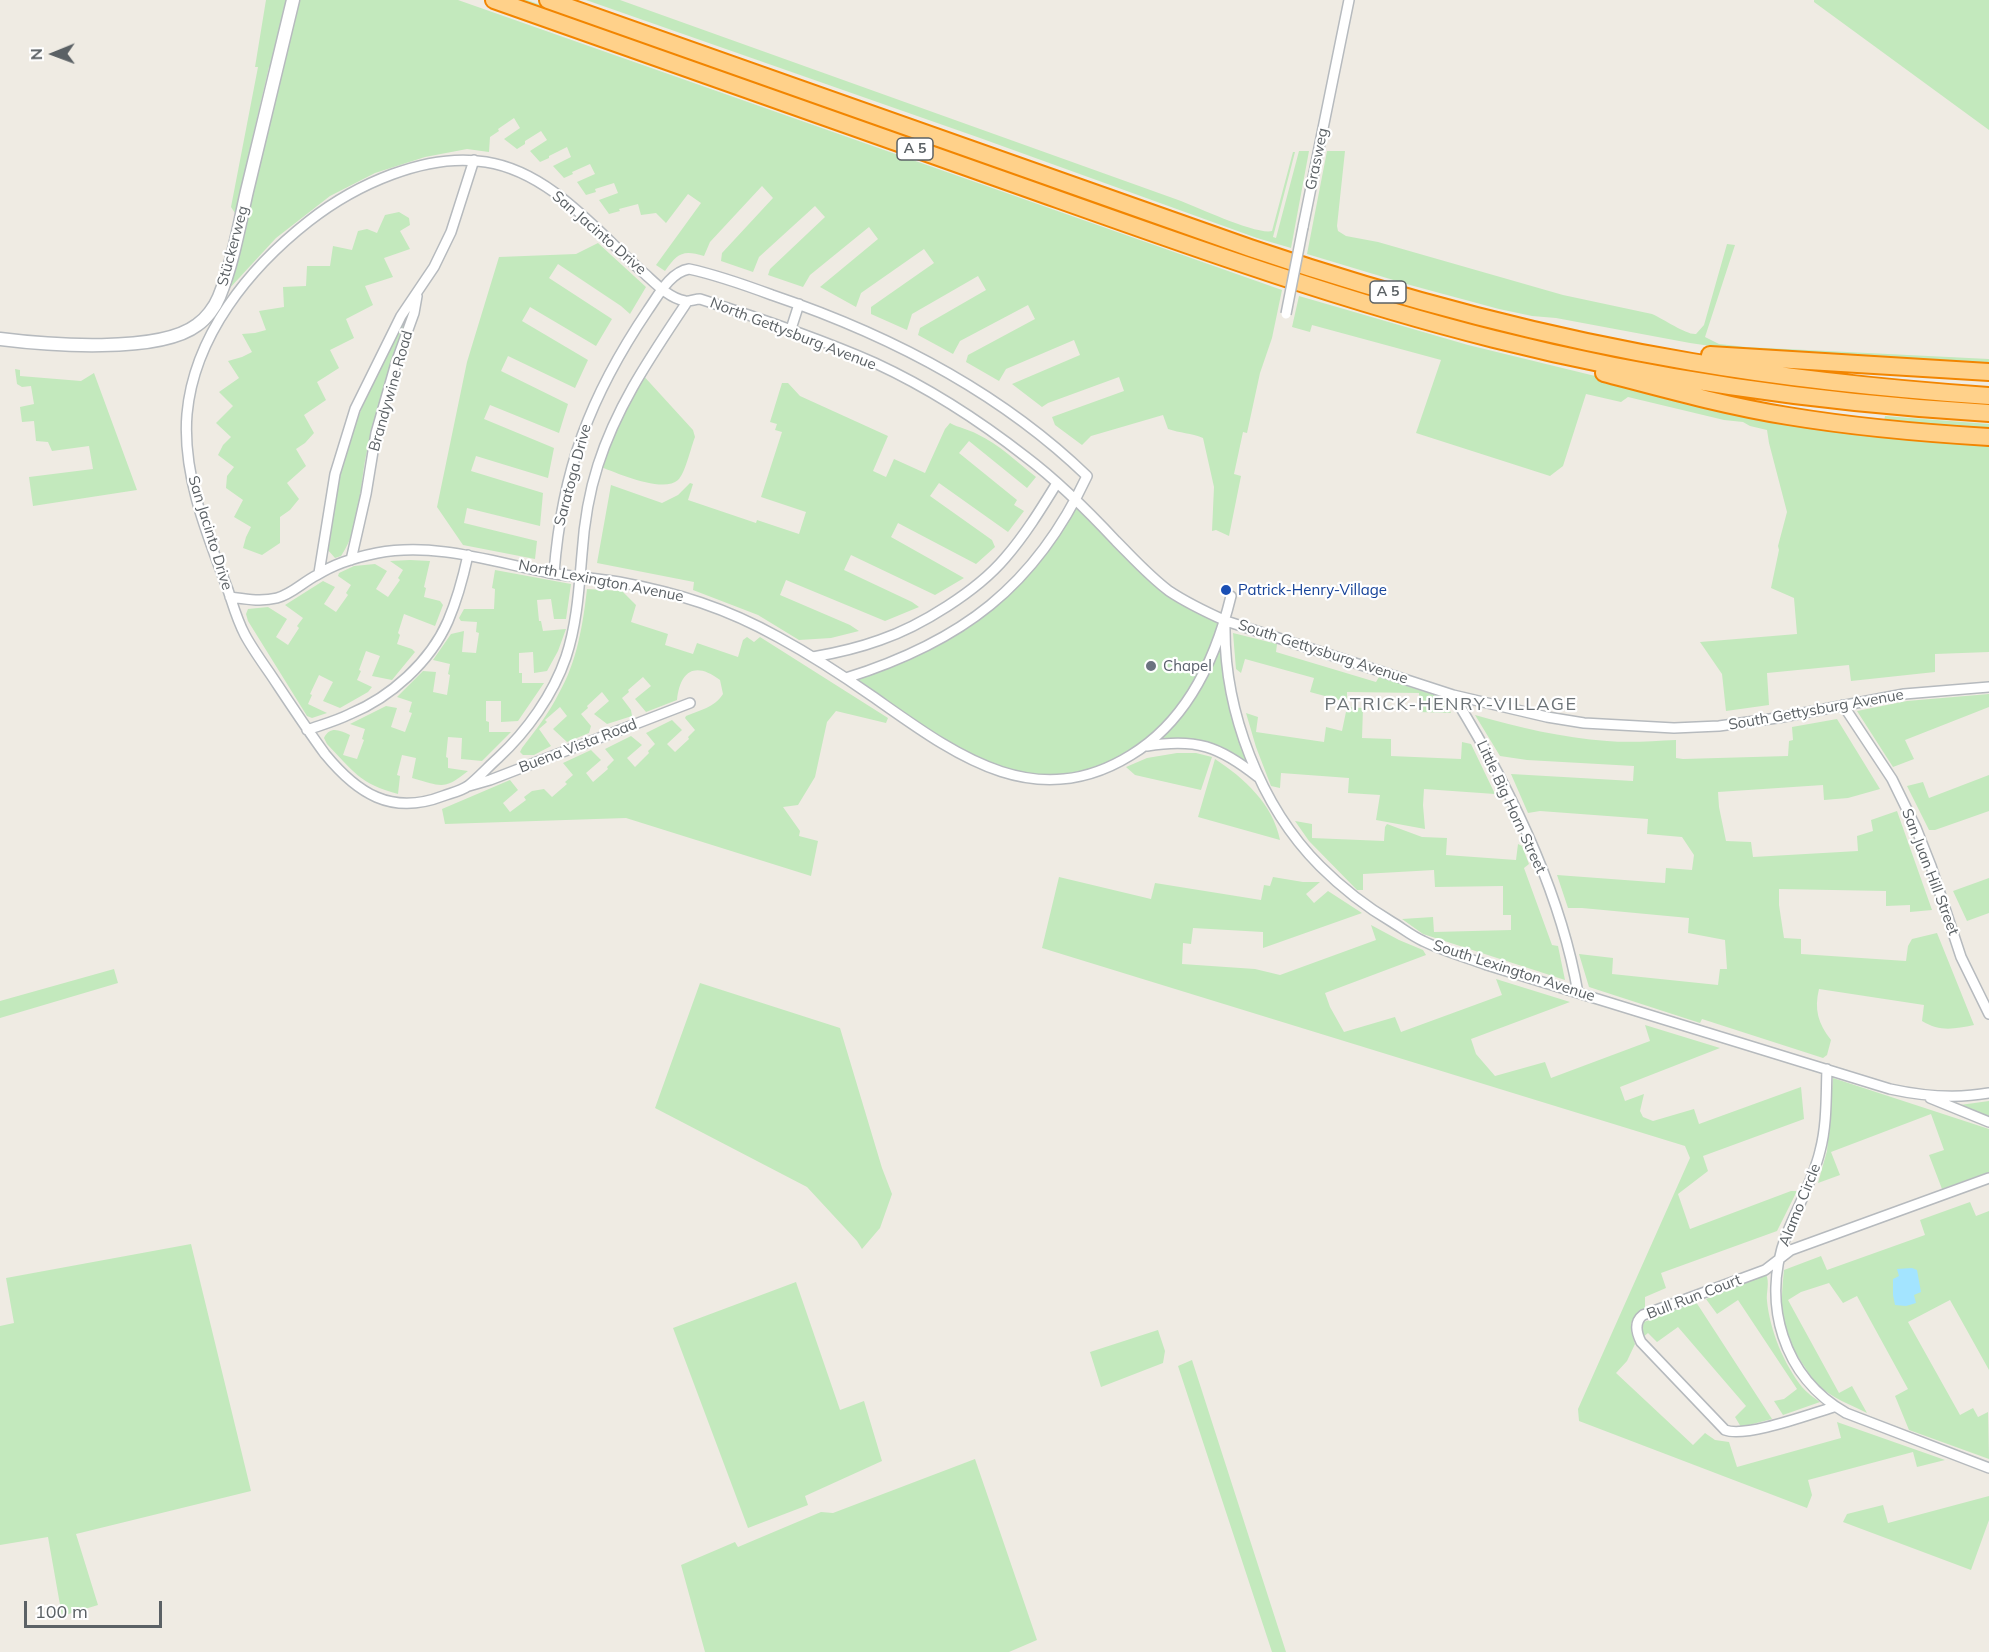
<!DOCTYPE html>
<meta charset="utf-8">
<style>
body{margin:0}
#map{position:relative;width:1989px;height:1652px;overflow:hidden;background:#efebe3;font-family:Mulish,sans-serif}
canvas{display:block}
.north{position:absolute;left:24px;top:24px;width:60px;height:60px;-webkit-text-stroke:4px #fff;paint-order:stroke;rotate:269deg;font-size:16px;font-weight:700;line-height:24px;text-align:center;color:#5b6165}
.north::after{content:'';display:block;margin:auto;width:21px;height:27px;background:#5b6165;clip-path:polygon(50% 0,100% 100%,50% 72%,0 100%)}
.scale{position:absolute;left:24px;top:1601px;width:138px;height:27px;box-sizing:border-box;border:3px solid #5b6165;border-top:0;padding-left:8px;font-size:18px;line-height:21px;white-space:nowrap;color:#5b6165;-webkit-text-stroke:4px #fff;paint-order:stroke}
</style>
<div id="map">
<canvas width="1989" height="1652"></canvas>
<div class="north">N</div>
<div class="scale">100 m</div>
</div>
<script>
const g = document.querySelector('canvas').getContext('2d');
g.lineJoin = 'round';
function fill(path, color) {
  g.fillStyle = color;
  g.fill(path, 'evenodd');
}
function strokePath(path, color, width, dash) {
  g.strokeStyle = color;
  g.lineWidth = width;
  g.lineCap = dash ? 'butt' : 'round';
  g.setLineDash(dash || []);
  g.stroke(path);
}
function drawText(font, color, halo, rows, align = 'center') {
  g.font = font + ' Mulish,sans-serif';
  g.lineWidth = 4.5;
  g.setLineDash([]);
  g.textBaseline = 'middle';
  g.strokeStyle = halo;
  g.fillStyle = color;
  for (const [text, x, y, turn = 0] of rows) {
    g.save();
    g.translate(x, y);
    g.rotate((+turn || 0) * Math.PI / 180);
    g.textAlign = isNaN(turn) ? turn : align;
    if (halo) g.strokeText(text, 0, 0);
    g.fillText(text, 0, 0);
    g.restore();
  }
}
fill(new Path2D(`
 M266,0H288L273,66L269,67L235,213L231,207L258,67H255Z
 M297,0H458L1282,290L1272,338L1260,373L1247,433L1243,432L1234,474L1241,476L1229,536L1216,530L1212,531L1214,487L1203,438C1191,433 1180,433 1168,429L1163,415L1091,436L1082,445L1055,425L1052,417L1124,391L1119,377L1048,403L1042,407L1012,384L1080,355L1074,340L1006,369L999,381L966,362L968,355L1035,319L1028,305L960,341L953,354L918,335L920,328L986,290L978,276L912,314L907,330L871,314V307L934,263L924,249L861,293L856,307L820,287L878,239L869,227L810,275L803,287L768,275L770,269L825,217L815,206L759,257L753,272L721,261L722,253L773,198L762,186L710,242L704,256C682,249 677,254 665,271L656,265L701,203L688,194L666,223L656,213L641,215L638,204L619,209L620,211L609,214L599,200L618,193L614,183L595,189L596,192L586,195L577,182L595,174L590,164L572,172L573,174L564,178L553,166L571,157L567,147L549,156V158L540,162L530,151L547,140L541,131L525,141V144L517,149L504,139L520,128L514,118L498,129L499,131L490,137L489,152L467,149L425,157L375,173L330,196L276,238L228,290L284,67H281Z
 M516,0H527L743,77L742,80Z
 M586,0H620L1181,201C1199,208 1257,235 1272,231L1293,152H1295L1273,237L1276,238L1299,151H1309L1291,248L1257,238L980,138Z
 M1814,0H1989V130L1814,2Z
 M939,146L1483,325L1989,403V406C1940,402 1891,398 1842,393C1730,382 1618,361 1508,335C1314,287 1126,215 937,149Z
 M1327,151H1345L1337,226L1338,231L1346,236L1378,242L1563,295L1652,314C1664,319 1686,335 1696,334L1704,325L1727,244L1735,245L1705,337L1719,344L1746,347L1989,359V364L1949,363L1731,349L1690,343L1556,318L1532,316L1499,309L1410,285L1307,254Z
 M399,212L409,218L410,225L400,231L410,249L384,258L393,277L365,286L373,305L346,319L354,338L330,350L339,368L317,382L326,400L304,415L314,433L305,443L296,449L306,466L287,483L299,499L290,510L280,517V543L262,555L243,548L246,537L251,527L234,517L243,500L226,488L227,476L234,467L218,455L223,445L231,437L216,423L233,406L219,392L239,378L228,361L242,357L252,352L242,334L255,333L266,330L259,311L284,307L283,287L306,286L307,266H330L333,246L352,250L358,231L367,229L377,233L385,215Z
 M598,243L646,287L630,314L621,306L558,264L549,278L612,319L596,346L530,307L522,321L588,360L575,388L508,356L501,371L568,404L559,433L490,405L484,419L554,448L548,478L476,456L471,471L543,493L540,526L467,508L464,523L537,541L535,559L463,545L437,507L467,362L499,257L576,254Z
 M1299,296L1468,345L1628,384L1949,442L1989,446V652L1935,654V672L1851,681L1849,665L1767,673L1769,705L1726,711L1722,674L1700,642L1797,634L1794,598L1771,588L1779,550L1778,546L1787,512L1769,443L1767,430L1750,426L1743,422L1724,420L1628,397L1621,402L1586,394L1563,466L1550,476L1416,433L1441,360L1312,325L1310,332L1292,327Z
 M409,311H411C393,357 378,403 367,451C359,486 362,526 341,556L335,558L327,549C331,523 333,496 340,471C356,414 381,363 409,311Z
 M15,369L20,370V376L81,381L94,373L137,490L33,506L29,477L93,469L89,446L52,451L48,442L36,441L34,421L22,422L20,407L34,404L31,386L22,387L17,384Z
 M640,372L693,430L695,437C691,447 685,474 678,480C663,494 615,472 598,466Z
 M782,383H788L800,396L888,436L873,471L886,477L894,459L925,473L945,429L950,423C959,428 968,429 977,434C999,444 1018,463 1036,477L1027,488L969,441L959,453L1017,500L1014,505L1024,511L1008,532L939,483L930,496L992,540L995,547L976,564L898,523L891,537L964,578L935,595L851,555L844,570L912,602L919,607L885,621L786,580L780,595L850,625L859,631L831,638L799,640L758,615L693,590L694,582L597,563L611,485L662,503L678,495L690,483L693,484L688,500L756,523L757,520L799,534L806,512L761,497L782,432L775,430L777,424L770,422Z
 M1799,411L1884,421L1885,416L1989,424V432L1855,421Z
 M1076,500L1151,576L1226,621L1231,691L1261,779L1218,750L1157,745L1122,761L1051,781L975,762L846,678L929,645L1007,591Z
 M410,560L430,561L424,587L426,588L424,597L440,601L443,605L435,626L404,614L398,633L400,635L397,644L412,649L415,652L392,680L372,676L380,656L366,651L359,670L361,671L357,680L372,687L368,692L340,708L323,701L333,682L319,675L310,694L312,695L308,704L327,713L312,718L307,716L248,621L246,614L248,609L268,607L287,619L276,637L288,645L299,628L297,626L303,618L285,605L323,581L335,587L324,604L336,612L348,595L346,593L351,585L338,576L339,573L354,566L375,564L387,571L376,589L388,597L400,580L398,578L403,570L390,561Z
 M495,570L571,584L566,619H554L551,599L537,600L539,621H541L543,631L566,629L558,651L547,671L534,673L533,652L519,653V673H522V683H544L518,721L501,722V701H486V721L489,722V732H511L482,761L461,759L462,738L448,737L446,757L448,758V768L468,771C443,791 442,786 412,778L416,758L402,755L397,775L400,776L398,794C360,784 353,771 327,744L324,738C330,726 339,730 350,735L343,755L357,759L364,740L362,739L365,729L350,724L386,706L397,708L391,727L405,732L412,713L409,712L412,702L397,697L423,671L436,672L433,692L447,695L450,675L448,674L450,664L433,660L451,634L464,631L462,652L476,653L479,633L476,632L477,622L461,621L459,618L464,609H494L495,589L492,588Z
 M587,589L622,591L636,605L631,622L668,634L665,645L693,654L697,643L738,657L743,640L747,637L754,642L760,637L888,718L886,723L836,711L827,722L815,777L798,805L783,807L800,831L799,836L818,841L811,876L626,818L445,824L442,809L510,780L518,790L503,803L510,812L526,800L524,797L532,791L544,789L552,797L567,784L565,782L573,775L563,763L591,750L601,760L586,773L593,782L608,769L607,767L614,760L605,749L631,736L642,745L627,758L635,767L649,753L648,751L655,744L646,733L672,720L682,730L667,744L675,752L689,739L688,737L695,730L685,718L686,716C700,710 714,708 723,694L720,680C695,661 680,671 677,700L646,712L635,699L651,686L643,677L628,690L629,692L622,698L631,710L632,716L607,724L594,714L609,701L602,692L587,706L588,708L581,714L591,726L589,733L567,742L553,729L567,716L560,707L545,720L547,722L539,729L551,746L534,755H523L520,752L522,748C535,731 549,713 559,693C577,662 583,624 587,589Z
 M1233,633L1277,644L1276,652L1376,682L1379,677L1444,698L1451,713L1419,712V693L1347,692V702L1310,692L1314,678L1245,659L1241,673L1236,669Z
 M1989,694V707L1905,740L1914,759L1893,767L1857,711L1907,701Z
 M1347,707L1363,708L1362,738L1391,739V756L1461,759L1462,742L1471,744L1495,794L1424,789L1423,805L1425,829L1376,820L1380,795L1348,793L1349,778L1281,773L1280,788L1271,786L1256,747L1246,713L1258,717L1256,732L1324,742L1326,727L1342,731Z
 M1475,715C1518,727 1562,738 1607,741C1630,743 1653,741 1676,740V758L1683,759L1788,756L1789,741L1793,740L1792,727L1837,719L1880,789L1848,798L1824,800L1823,785L1718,792L1719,807L1726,841L1751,842L1753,857L1858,851L1857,836L1873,831L1871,820L1897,811L1932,910L1910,912V905L1886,906V891L1779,889V905L1784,938L1801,939V954L1906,961L1908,946L1912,939L1937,933L1974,1025C1954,1029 1940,1032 1922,1021L1924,1005L1819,989C1814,1009 1818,1024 1831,1040L1827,1055L1823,1058L1702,1019L1700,1023L1589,987L1579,954L1613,958L1612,974L1718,985L1720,969H1727L1725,940L1688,933L1689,918L1582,908H1568L1557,875L1665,883L1666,868L1692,870L1694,855L1682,837L1647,834L1648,819L1540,811L1528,813L1511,774L1633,781L1634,766L1527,760L1500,756Z
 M1177,753H1196L1212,757L1201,790L1135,775L1126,767L1147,758Z
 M1215,759C1244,778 1273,804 1280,840L1198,817Z
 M1989,775V811L1935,830H1929L1907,786L1923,782L1929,798Z
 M1295,821L1312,824V838L1384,841L1385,827L1387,824L1422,837L1447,838L1446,855L1516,860L1518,844L1522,846L1529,864L1524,868L1552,945L1558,946L1565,980L1423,934L1402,919L1433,917L1434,932L1511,930V915H1503V886L1435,887L1434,870L1363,874V890H1357L1309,841Z
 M1059,877L1151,899L1155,883L1261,900L1264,885L1270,886L1273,877L1303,882H1320L1306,894L1314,903L1328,891L1362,913L1263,948V932L1193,928L1191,944L1183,943L1182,964L1255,969L1280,975L1376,940L1371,925L1399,940L1423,950L1426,955L1325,993L1330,1007L1344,1032L1395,1017L1401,1032L1502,995L1496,979L1570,1002L1471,1039L1476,1054L1495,1076L1545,1062L1551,1078L1650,1041L1645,1025L1720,1048L1620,1087L1625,1101L1644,1094L1640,1111L1643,1117L1653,1121L1694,1109L1699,1124L1801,1087L1804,1119L1703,1156L1708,1171L1678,1194L1690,1229L1791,1191H1797L1777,1231L1661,1273L1666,1288L1645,1297V1308C1628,1320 1629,1325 1635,1344L1627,1361L1616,1373L1693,1445L1705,1433L1715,1440L1729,1442L1737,1467L1841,1438L1837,1422L1945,1460L1917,1467L1913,1452L1808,1480L1812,1495L1807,1508L1579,1421L1578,1409L1690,1158L1685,1146L1042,948Z
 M1989,878V913L1967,921L1953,891Z
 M114,969L118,983L0,1018V1001Z
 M700,983L840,1028L882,1168L892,1194L880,1228L862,1249L857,1241L807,1187L655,1108Z
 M1833,1078L1989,1129V1172L1942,1189L1929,1155L1944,1150L1931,1114L1831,1152L1840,1175L1818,1183L1827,1151Z
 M1989,1101V1117L1960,1105Z
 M1970,1202L1976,1216L1989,1211V1370L1950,1300L1908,1322L1960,1415L1973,1408L1978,1417L1988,1412L1989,1459L1909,1430L1895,1396L1908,1389L1857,1296L1843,1303L1829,1283L1801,1292L1788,1300L1839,1393L1852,1386L1867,1413C1851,1405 1832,1398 1818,1385C1812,1379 1807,1370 1802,1363C1780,1329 1780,1309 1784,1270L1821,1256L1827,1270L1925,1235L1920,1220Z
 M191,1244L251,1491L76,1534L98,1605L62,1616L48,1537L0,1545V1326L14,1323L6,1278Z
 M1766,1274C1770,1283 1766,1292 1767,1301C1770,1331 1784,1364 1802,1387C1807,1393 1814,1398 1820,1402L1783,1415L1774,1401L1784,1399L1797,1389L1738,1300L1717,1314L1706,1299Z
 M796,1282L840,1410L864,1401L882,1461L805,1496L808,1505L748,1528L673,1328Z
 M1696,1302L1772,1419L1741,1427L1735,1417L1746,1406L1678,1327L1657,1342L1648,1333L1643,1337L1642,1329L1644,1322Z
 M1158,1330L1165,1351L1163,1363L1101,1387L1090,1352Z
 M1192,1360L1286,1652H1272L1178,1366Z
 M975,1459L1037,1640L1009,1652H705L681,1565L735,1542L738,1547L821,1512L833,1513Z
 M1989,1496V1520L1971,1570L1843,1522L1847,1514L1883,1505L1888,1523Z`), '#c3e9bd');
fill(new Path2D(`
 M1912,1268L1917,1270L1921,1292L1914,1295L1916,1303L1906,1306L1895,1305L1893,1295V1279L1899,1276L1897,1269Z`), '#a3e4ff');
const minor = new Path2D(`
 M1303,227L1349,0
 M687,302C652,355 618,403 598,465C589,493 584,524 582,554C579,588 577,624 566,657C553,695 527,731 498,758C488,767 478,778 468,786C461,791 451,793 443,796C391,816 357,793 325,754C306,728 289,702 271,675C262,662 252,648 245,635C237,620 233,605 228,590C207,535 182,474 187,414C194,336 249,268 309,221C355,185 426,152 486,162C551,172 598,233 645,274C656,284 669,298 685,301C689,302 695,299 700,299C759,318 818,338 875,363C929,388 980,421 1026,457C1059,482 1088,511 1116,541C1133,558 1149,576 1169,591C1187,603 1206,612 1226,621L1453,695L1547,717L1584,723L1674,728L1719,726L1777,718L1904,694L1989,687
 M791,329L799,304
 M351,560L366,494L376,433L396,363L414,313L417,296
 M319,573L335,474L355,409L401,316L434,267L451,232L474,160
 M554,573C562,470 590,396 648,310C658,296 670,272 689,269C717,275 745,285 772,295C887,334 999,391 1087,476C1035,587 961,642 846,678
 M230,597C245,599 261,602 277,598C292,594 303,582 317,575C334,564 357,557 377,553C436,542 493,562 550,573C573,577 596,578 619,582C678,593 726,608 778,637C811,655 842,675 872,696C952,752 1033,816 1131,755C1187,721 1216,658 1231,596
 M1225,626C1224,711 1260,806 1320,866C1342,888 1365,906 1392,922C1402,928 1412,936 1423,941C1443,951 1465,957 1487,965L1890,1089C1922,1096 1956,1099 1989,1093
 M813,657C836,653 858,648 880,640C921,626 977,591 1005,558C1025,535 1041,509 1057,483
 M1453,695C1508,784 1560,889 1578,993
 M1843,705L1892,779L1916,828L1931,866L1961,957L1989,1014
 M307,730C321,725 336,721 350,714C391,697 430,662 448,621C457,600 463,578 468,555
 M1147,746C1196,738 1219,746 1258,777
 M469,786L490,780L690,703
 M1827,1069C1826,1096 1827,1125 1820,1151C1813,1181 1797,1207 1786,1236C1761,1303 1783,1377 1846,1413L1989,1468
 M1930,1098L1989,1122
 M1834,1407C1810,1414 1746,1438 1725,1430L1641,1342C1636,1332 1634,1322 1643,1315L1765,1270L1791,1250L1989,1178`);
const tertiary = new Path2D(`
 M0,339C47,345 159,354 197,325C206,319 215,307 219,297C233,263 239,226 247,191C262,127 278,64 293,0`);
const motorway = new Path2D(`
 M494,0C671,63 849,125 1026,188C1181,243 1335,299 1494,339C1656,380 1822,403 1989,413
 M548,0L1250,248C1394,297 1542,337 1692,362C1790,379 1890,389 1989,396
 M1710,355L1989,372
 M1604,373C1665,389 1726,406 1788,416C1854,427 1922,433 1989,437`);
strokePath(minor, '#b6babe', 12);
strokePath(tertiary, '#b6babe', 15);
strokePath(motorway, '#f28500', 20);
strokePath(minor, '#fff', 9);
strokePath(tertiary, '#fff', 12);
strokePath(motorway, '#ffd18a', 16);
const minorBridge = new Path2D(`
 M1286,314L1303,227`);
strokePath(minorBridge, '#b6babe', 12, []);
strokePath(minorBridge, '#fff', 9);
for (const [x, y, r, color] of [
 [1226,590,6,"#1a4fb4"],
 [1151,666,6,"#6b7280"]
]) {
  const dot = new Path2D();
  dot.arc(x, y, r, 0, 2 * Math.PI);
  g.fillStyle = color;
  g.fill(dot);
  strokePath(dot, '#fff', 2);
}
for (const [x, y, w] of [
 [915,149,36],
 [1388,292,36]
]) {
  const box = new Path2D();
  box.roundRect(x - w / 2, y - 11, w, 22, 4.5);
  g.fillStyle = '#fff';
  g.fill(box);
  strokePath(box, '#5b6165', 1.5);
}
drawText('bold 14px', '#5b6165', null, [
 ["A 5",915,149],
 ["A 5",1388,292]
]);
drawText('15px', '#5b6165', '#fff', [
 ["Grasweg",1317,159,-78],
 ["San Jacinto Drive",599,233,41],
 ["Stückerweg",233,246,-75],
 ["North Gettysburg Avenue",793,334,21],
 ["Brandywine Road",391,391,-74],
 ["Saratoga Drive",573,475,-75],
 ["San Jacinto Drive",210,533,73],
 ["North Lexington Avenue",601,581,11],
 ["South Gettysburg Avenue",1323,652,18],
 ["South Gettysburg Avenue",1816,710,-10],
 ["Buena Vista Road",578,746,-21],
 ["Little Big Horn Street",1511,807,65],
 ["San Juan Hill Street",1930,872,69],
 ["South Lexington Avenue",1514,971,18],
 ["Alamo Circle",1800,1205,-68],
 ["Bull Run Court",1694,1297,-21]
]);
drawText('15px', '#164399', '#fff', [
 ["Patrick-Henry-Village",1238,590]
], 'left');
drawText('15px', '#5b616d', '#fff', [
 ["Chapel",1163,666]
], 'left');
g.letterSpacing = '1.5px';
drawText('18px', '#6c7377', '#fff', [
 ["PATRICK-HENRY-VILLAGE",1451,705]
]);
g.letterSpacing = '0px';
</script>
